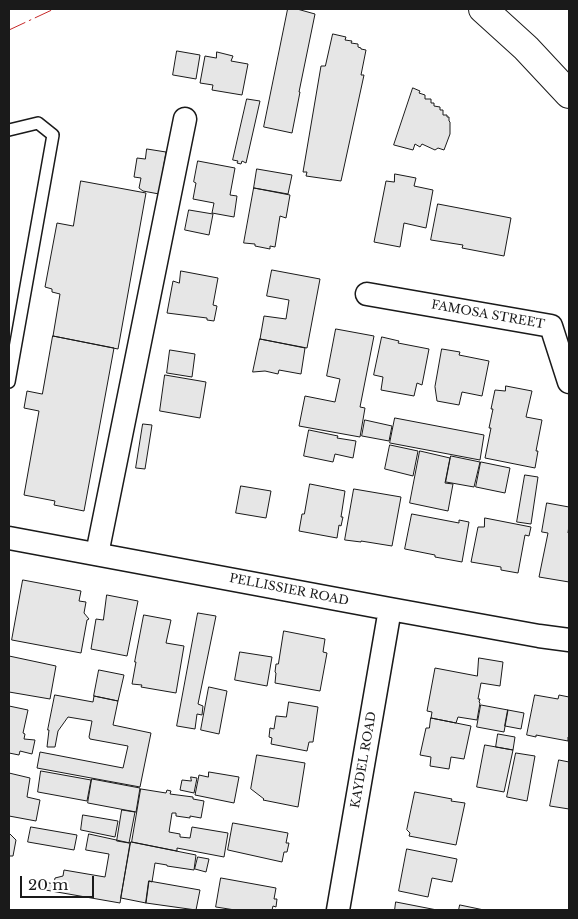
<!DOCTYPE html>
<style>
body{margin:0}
#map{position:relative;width:578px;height:919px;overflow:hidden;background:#fff;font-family:"Libre Baskerville",serif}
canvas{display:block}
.frame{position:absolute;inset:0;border:10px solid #1a1a1a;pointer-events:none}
.scale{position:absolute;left:20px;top:876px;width:74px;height:22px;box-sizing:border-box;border:2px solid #1a1a1a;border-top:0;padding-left:6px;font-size:15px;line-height:18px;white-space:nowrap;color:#1a1a1a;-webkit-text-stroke:4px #fff;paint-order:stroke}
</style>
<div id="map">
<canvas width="578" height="919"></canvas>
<div class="frame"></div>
<div class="scale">20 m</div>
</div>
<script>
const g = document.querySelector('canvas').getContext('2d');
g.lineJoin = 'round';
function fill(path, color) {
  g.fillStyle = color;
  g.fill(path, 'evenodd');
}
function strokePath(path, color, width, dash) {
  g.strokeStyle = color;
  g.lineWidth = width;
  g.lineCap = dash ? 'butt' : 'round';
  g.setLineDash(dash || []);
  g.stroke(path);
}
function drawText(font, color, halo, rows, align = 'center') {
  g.font = font + ' "Libre Baskerville",serif';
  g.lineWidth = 4;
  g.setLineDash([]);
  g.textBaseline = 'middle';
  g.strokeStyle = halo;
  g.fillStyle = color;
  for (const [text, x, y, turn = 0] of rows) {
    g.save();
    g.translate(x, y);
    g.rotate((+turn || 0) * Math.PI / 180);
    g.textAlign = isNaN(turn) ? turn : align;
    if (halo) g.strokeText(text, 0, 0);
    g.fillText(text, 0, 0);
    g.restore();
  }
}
const building = new Path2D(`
 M288,9H297L315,14L299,92H300L292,133L264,127Z
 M333,34L346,37L345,40L352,41L351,43L358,44V47L361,48V49L366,50L361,75H364L341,181L306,176L307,172H303L321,66H325Z
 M177,51L200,55L196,79L173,75Z
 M217,52L233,56L231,61L248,64L242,95L212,90L213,85L200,83L205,56L216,58Z
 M413,88L420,91L419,93L425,95V99H431V103H434V106L440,107V110H443V115H447V117H449V121L450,122V134L444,150L438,148L435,150L422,144L420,147L415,144L413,150L394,145Z
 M247,99L260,101L246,163L242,161L241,164L237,163L238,161L233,160Z
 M147,149L166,152L159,194L143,191L139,188L141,178L134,177L137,158L145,159Z
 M198,161L235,168L230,195L237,196L234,217L212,213L214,203L193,199L196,183L194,182Z
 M257,169L292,175L288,194L254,188Z
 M395,174L416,178L414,186L433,190L426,228L404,223L400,247L374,242L386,181L394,182Z
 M81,181L146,193L118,349L53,336L60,294L52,292V289L45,287L57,223L73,226Z
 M254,188L290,195L286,218L280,216L275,247L270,246V249L255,246V244L244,243Z
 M438,204L511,218L504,256L462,248L463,245L431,240Z
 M189,210L213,214L209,235L185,230Z
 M272,270L320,279L307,348L260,339L264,316L286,319L289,300L267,296Z
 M181,271L218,278L213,305L217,306L214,321L207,320V318L167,313L173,281L179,283Z
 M336,329L374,336L360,407L365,408L360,437L299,426L305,396L335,402L340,379L327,376Z
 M53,336L114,348L84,511L54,505L55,501L24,495L39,411L24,408L27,391L42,394Z
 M382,337L399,341L398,343L429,349L422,385L417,383L414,396L381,390L383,377L374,375Z
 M260,339L305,348L301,374L279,370L278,374L265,371L253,372Z
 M442,349L460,352L459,355L489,361L482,396L462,392L459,405L437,401L435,387Z
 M170,350L195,354L192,377L167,373Z
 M165,375L206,382L200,418L160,411Z
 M506,386L532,391L526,417L542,420L536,451H538L535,468L485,458L491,428H489L493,409H491L495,390L505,391Z
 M395,418L484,435L480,460L390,443Z
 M365,420L392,426L389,441L362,436Z
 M143,424L152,425L145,469L136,468Z
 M309,430L338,436L337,438L356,441L353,458L335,454L333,462L304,456Z
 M390,445L418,451L413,476L385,469Z
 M420,451L450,458L445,483L453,484L448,511L410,503Z
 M451,456L480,462L474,487L446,482Z
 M481,462L510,468L505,493L476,487Z
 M525,475L538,477L531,524L517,522Z
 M310,484L345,491L341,517H343L341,526L339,525L337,538L299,531L302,514H304Z
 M241,486L271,491L266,518L236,513Z
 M354,489L401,497L392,546L361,541V542L345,540Z
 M547,503L569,507V525L568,533H569V582L539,577L548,533L542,532Z
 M412,514L459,523V520L469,522L462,562L435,557V555L405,549Z
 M485,518L531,527L529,536L525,535L518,573L501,570V567L471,562L478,527H484Z
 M23,580L81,591L79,601L86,602L84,613L89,619L87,620L81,653L12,640Z
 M107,595L138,601L127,656L91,649L96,619L103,620Z
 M198,613L216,616L198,704L203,706L202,715L197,714L195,729L177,726Z
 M144,615L171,620L166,643L184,646L176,693L141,687L142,685L132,684L136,662H135Z
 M284,631L325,639L323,652L327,653L320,691L275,683L276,673L275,672L276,664H278Z
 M240,652L272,657L267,686L235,680Z
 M9,656L56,666L50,699L9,692Z
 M479,658L503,662L500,686L481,683L478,699H480L479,702L480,703L477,720L458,717L456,723L431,718L432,712L427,711L435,668L477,676Z
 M99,670L124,675L118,701L94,696Z
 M209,687L227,691L219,734L201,730Z
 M55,695L93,702L94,696L118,701L113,725L151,733L140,787L37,768L40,752L123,768L128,746L90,739L89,737L92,721L68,717L58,731L55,747H47L49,730H48Z
 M535,695L558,699L559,695L569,697V737H568V741L536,735V737L527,735Z
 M289,702L318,707L313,742H309L307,751L271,744L272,738L269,737L270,728L274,729L276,716L286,717Z
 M481,705L508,710L504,732L477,727Z
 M9,706L28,710L23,733L25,734L24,739L35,740L32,754L20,751L19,755L9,753Z
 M508,710L524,713L521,729L505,726Z
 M431,718L471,726L464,759L451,757L449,769L430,766L431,757L420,755L426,728H429Z
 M498,734L515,737L513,750L496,747Z
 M485,745L513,750L504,792L477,787Z
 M516,753L535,756L527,801L507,797Z
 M257,755L305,763L298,807L263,800L264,799L251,789Z
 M559,760L569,762V809L550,806Z
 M41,771L91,780L87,801L38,792Z
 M209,772L239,777L234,803L195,795L199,775L208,777Z
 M9,773L30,778L27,797L40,800L36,821L9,816Z
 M191,777L197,778L194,793L180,790L182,780L191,781Z
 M92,779L140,788L136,812L88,803Z
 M141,789L166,793L167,790L171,791L170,794L193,797V799L204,801L201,818L190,816V818L176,816V813H172L169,832L180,834V837L190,838L192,827L228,833L224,857L177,848V851L132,842Z
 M415,792L452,799L451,801L465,803L456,845L409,836L410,833L407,830Z
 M122,810L135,812L129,843L117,841Z
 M83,815L118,821L115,837L81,830Z
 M233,823L288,833L286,843H289L287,852H284L282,862L228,850Z
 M31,827L77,835L74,850L28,842Z
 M9,833L16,840L13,856H9Z
 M89,834L130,843L120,903L34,888L35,880L54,884L55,878L63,876L64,870L105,877L109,854L86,850Z
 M131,842L196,855L194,870L167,866V865L155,863L152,882L149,881L146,903L121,898Z
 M407,849L457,859L452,882L432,878L428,897L399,891Z
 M198,857L209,859L206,872L195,869Z
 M221,878L276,888L274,899H277L276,907L273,906L272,910H235L216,907Z
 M149,881L200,890L196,910L146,903Z
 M396,902L437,910H395Z
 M460,905L484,910H459Z`);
fill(building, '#e6e6e6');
strokePath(building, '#1a1a1a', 1);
const service = new Path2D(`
 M9,130L38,123L53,135L9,382`);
const minor = new Path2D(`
 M367,294L551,326L569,382
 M9,538L390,609L539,636L569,640
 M97,554L185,119
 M338,910L390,609`);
const motorway = new Path2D(`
 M483,9L526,48L569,94`);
strokePath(service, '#1a1a1a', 14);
strokePath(minor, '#1a1a1a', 25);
strokePath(motorway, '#1a1a1a', 30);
strokePath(service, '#fff', 11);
strokePath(minor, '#fff', 22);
strokePath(motorway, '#fff', 28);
strokePath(new Path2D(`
 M9,30L54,9`), '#c62828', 1, [18, 4, 2.5, 4]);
drawText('12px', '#1a1a1a', '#fff', [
 ["FAMOSA STREET",488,315,10],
 ["PELLISSIER ROAD",289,590,11],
 ["KAYDEL ROAD",364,760,-80]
]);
</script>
